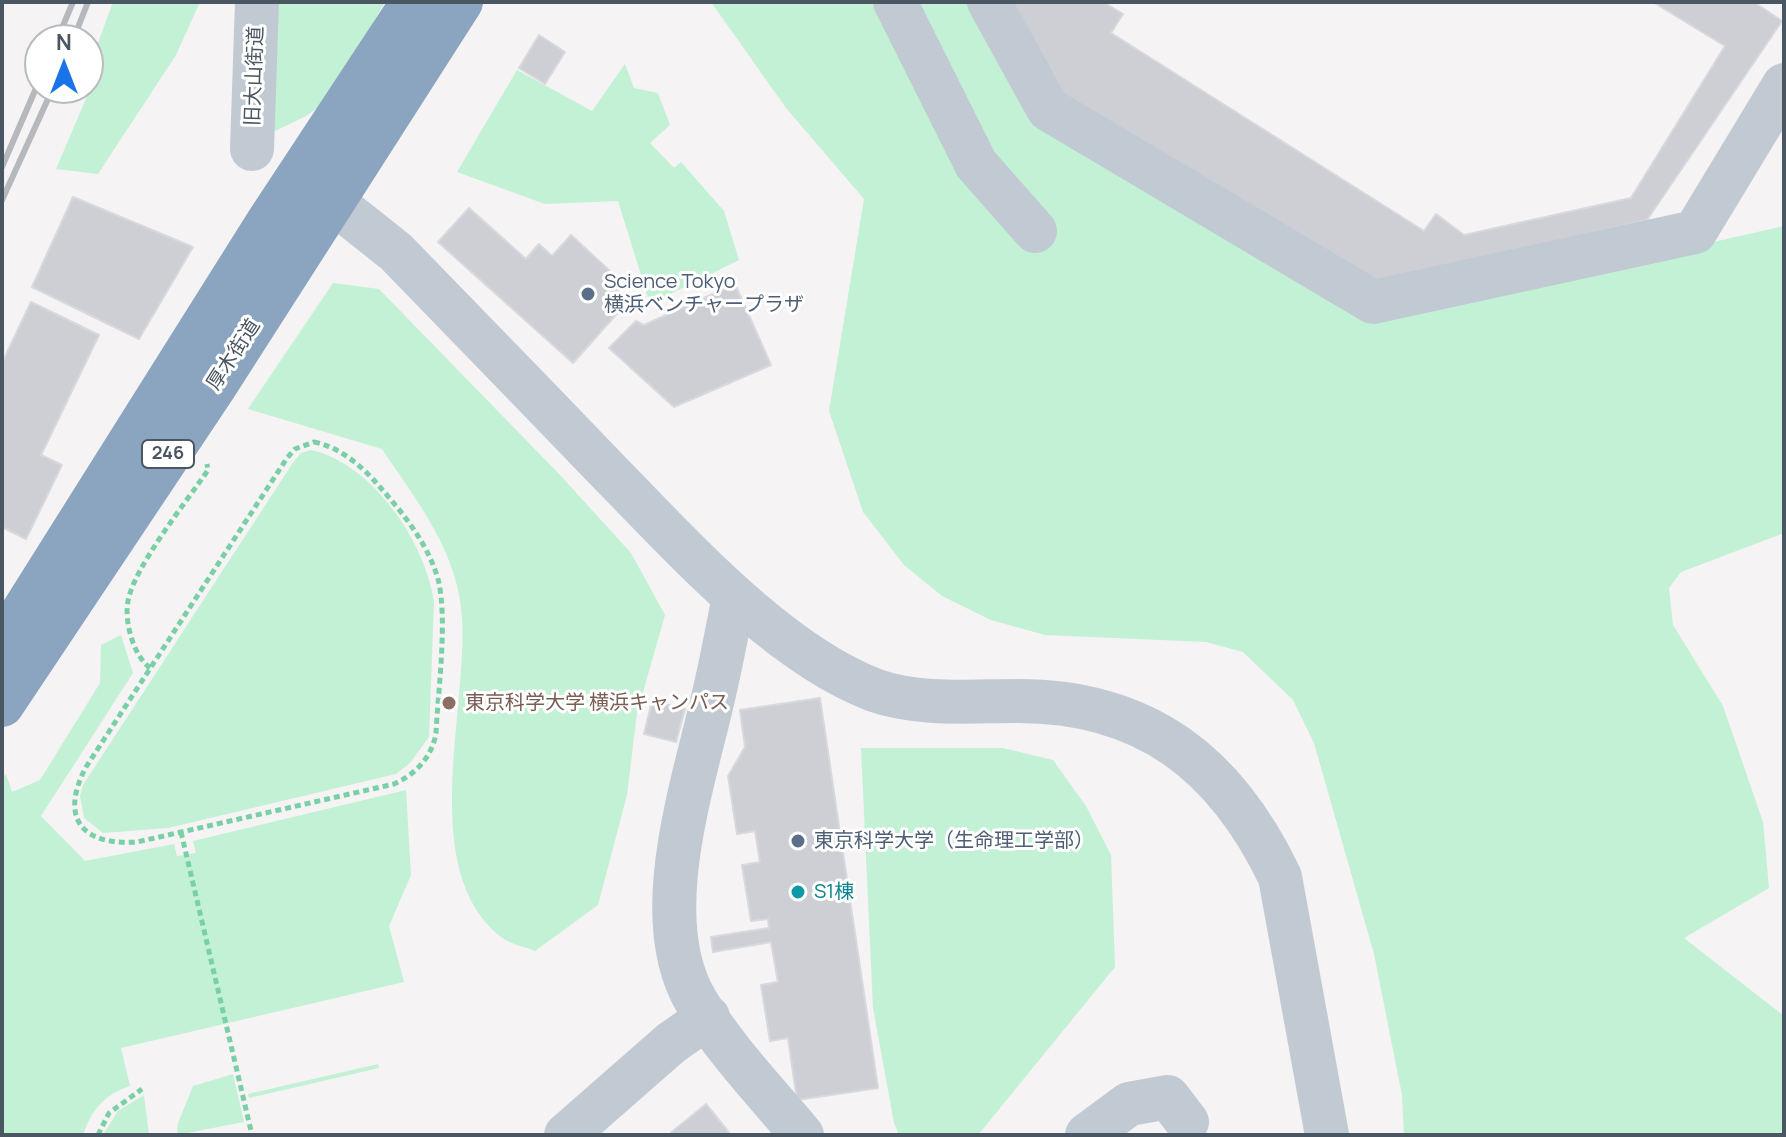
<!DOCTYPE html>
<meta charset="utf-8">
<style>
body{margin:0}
#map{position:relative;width:1786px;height:1137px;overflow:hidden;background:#f5f3f3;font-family:Manrope,sans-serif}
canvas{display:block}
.frame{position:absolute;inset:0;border:4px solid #4a5661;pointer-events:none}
.north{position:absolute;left:24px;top:24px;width:80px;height:80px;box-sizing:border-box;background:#fff;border:2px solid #b7bbc0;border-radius:50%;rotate:0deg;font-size:22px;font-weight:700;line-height:32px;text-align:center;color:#4a5661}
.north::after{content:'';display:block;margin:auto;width:28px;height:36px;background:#1a73e8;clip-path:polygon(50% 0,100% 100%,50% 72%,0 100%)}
</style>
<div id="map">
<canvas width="1786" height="1137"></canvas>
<div class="frame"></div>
<div class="north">N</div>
</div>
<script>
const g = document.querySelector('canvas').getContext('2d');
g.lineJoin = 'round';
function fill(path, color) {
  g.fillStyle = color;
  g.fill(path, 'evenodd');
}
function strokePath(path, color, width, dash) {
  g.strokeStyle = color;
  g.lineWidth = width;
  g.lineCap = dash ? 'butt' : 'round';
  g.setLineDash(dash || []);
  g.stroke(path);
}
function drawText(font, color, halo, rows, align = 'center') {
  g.font = font + ' Manrope,"Noto Sans JP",sans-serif';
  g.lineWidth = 6;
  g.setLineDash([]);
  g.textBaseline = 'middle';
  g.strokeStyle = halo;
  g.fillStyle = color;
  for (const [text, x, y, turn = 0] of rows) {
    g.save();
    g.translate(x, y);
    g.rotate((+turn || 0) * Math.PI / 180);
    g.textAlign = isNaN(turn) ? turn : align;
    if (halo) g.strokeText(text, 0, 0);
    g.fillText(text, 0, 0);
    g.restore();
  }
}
fill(new Path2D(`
 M113,2H200L176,55L98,174L56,169L99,68L95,51Z
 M271,2H385L329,100L306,116L267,135Z
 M711,2H967L1029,120L1370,320L1784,226V533L1681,572L1669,588L1673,625L1723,706L1763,822L1769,888L1684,938L1784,1016V1135H1404L1402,1095L1374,954L1314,743L1293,700L1243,652L1206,642L1045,635L991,620L942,596L904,565L863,512L829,411L864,199L786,108Z
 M625,64L634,88L658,93L670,125L650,143L674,168L681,162L724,211L739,260L650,304L618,201L545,204L457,172L517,70L592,111Z
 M333,283L379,289L560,475L631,553L665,615L637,713L627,795L598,905L535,951C525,947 510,944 501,937C417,871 468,711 462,617C458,552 417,501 382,449L248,409Z
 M311,450C373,464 425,542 434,601L429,737L410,763L396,774L168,828L103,833L84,818L80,796L83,785L294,461L301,453Z
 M121,635L133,673L41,816L85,861L174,844L177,856L196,853L193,841L406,790L411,875L389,926L404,982L121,1048L130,1086C104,1095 92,1109 83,1135H2V778L6,774L12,792L40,780L100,683L101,645Z
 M861,748H1003L1053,760L1086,806L1111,855L1115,967L978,1135H899L894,1123L873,1008Z
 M378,1064L379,1068L249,1098L248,1094Z
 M233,1074L244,1122L177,1135L178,1123L193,1086Z
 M144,1095L149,1135H103L118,1111Z`), '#c3f1d5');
const building = new Path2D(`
 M1006,2H1754L1782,21L1647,220L1370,285L1060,97Z
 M1103,2H1653L1725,46L1631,198L1464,235L1436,214L1424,231L1111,33L1123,14Z
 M539,35L565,52L545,84L519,68Z
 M73,197L193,247L139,339L32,287Z
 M469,208L526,259L539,244L552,256L571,235L610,271L604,278L629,300L573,363L438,242Z
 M735,284L771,365L674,407L609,348L636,321L644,325Z
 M31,302L99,335L41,455L62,465L26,539L2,527V363Z
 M820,698L878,1088L797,1100L788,1038L770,1041L761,985L778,982L771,942L713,952L711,937L769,928L768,919L751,921L742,865L760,862L755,831L737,834L728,776L745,747L740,710Z
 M652,701L685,709L676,742L644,734Z
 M706,1104L731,1135H668Z`);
fill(building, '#cdcfd5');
strokePath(building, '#d7d9de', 2);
strokePath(new Path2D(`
 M314,442C340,447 363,467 379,486C403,513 428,544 438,579C448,618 438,691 436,733C432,757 416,774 394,784L137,842C82,846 59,818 86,767L287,458L295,449Z
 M150,668C134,656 124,623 128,601C134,567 187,501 208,470L207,464
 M181,832L252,1135
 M98,1135L109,1113L142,1089`), '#7ad0a6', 5, [6, 4]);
strokePath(new Path2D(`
 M895,2L976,164L1035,231
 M989,2L1048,109L1373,302L1695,232L1784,85
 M252,149L257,2
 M300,181L333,202L396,252C467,325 539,399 610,473C682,546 777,653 874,690C918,706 972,701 1018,701C1146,701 1226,764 1280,877L1327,1135
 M734,597C727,631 721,665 713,698C693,786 647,918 696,1001C725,1050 766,1092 802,1135
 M566,1135L671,1043L708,1017
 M1087,1135L1129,1104L1168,1097L1187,1122`), '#c1cad2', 44);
strokePath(new Path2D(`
 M2,645L268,222L413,2
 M2,705L215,386L461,2`), '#8ba5c1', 44);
strokePath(new Path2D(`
 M57,40L73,2
 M73,40L88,2
 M2,167L40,79
 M2,200L53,88`), '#b5b8bd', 6);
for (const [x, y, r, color] of [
 [588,294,8,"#5c6f8a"],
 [449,703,8,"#8d6e63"],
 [798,841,8,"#5c6f8a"],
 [798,892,8,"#0f9aa8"]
]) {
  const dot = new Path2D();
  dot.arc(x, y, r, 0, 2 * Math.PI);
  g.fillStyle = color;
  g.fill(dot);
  strokePath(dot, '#fff', 3);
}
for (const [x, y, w] of [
 [168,454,52]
]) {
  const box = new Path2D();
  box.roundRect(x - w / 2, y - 14, w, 28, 6);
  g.fillStyle = '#fff';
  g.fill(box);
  strokePath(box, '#4a5661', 2);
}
drawText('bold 18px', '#4a5661', null, [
 ["246",168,454]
]);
drawText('20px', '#4a5661', '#fff', [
 ["旧大山街道",255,76,-88],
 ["厚木街道",234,355,-57]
]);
drawText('20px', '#4e5e75', '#fff', [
 ["Science Tokyo",604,282],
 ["横浜ベンチャープラザ",604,305],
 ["東京科学大学（生命理工学部）",814,841]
], 'left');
drawText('20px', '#785e54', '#fff', [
 ["東京科学大学 横浜キャンパス",465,703]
], 'left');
drawText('20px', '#0d838f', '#fff', [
 ["S1棟",814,892]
], 'left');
</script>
